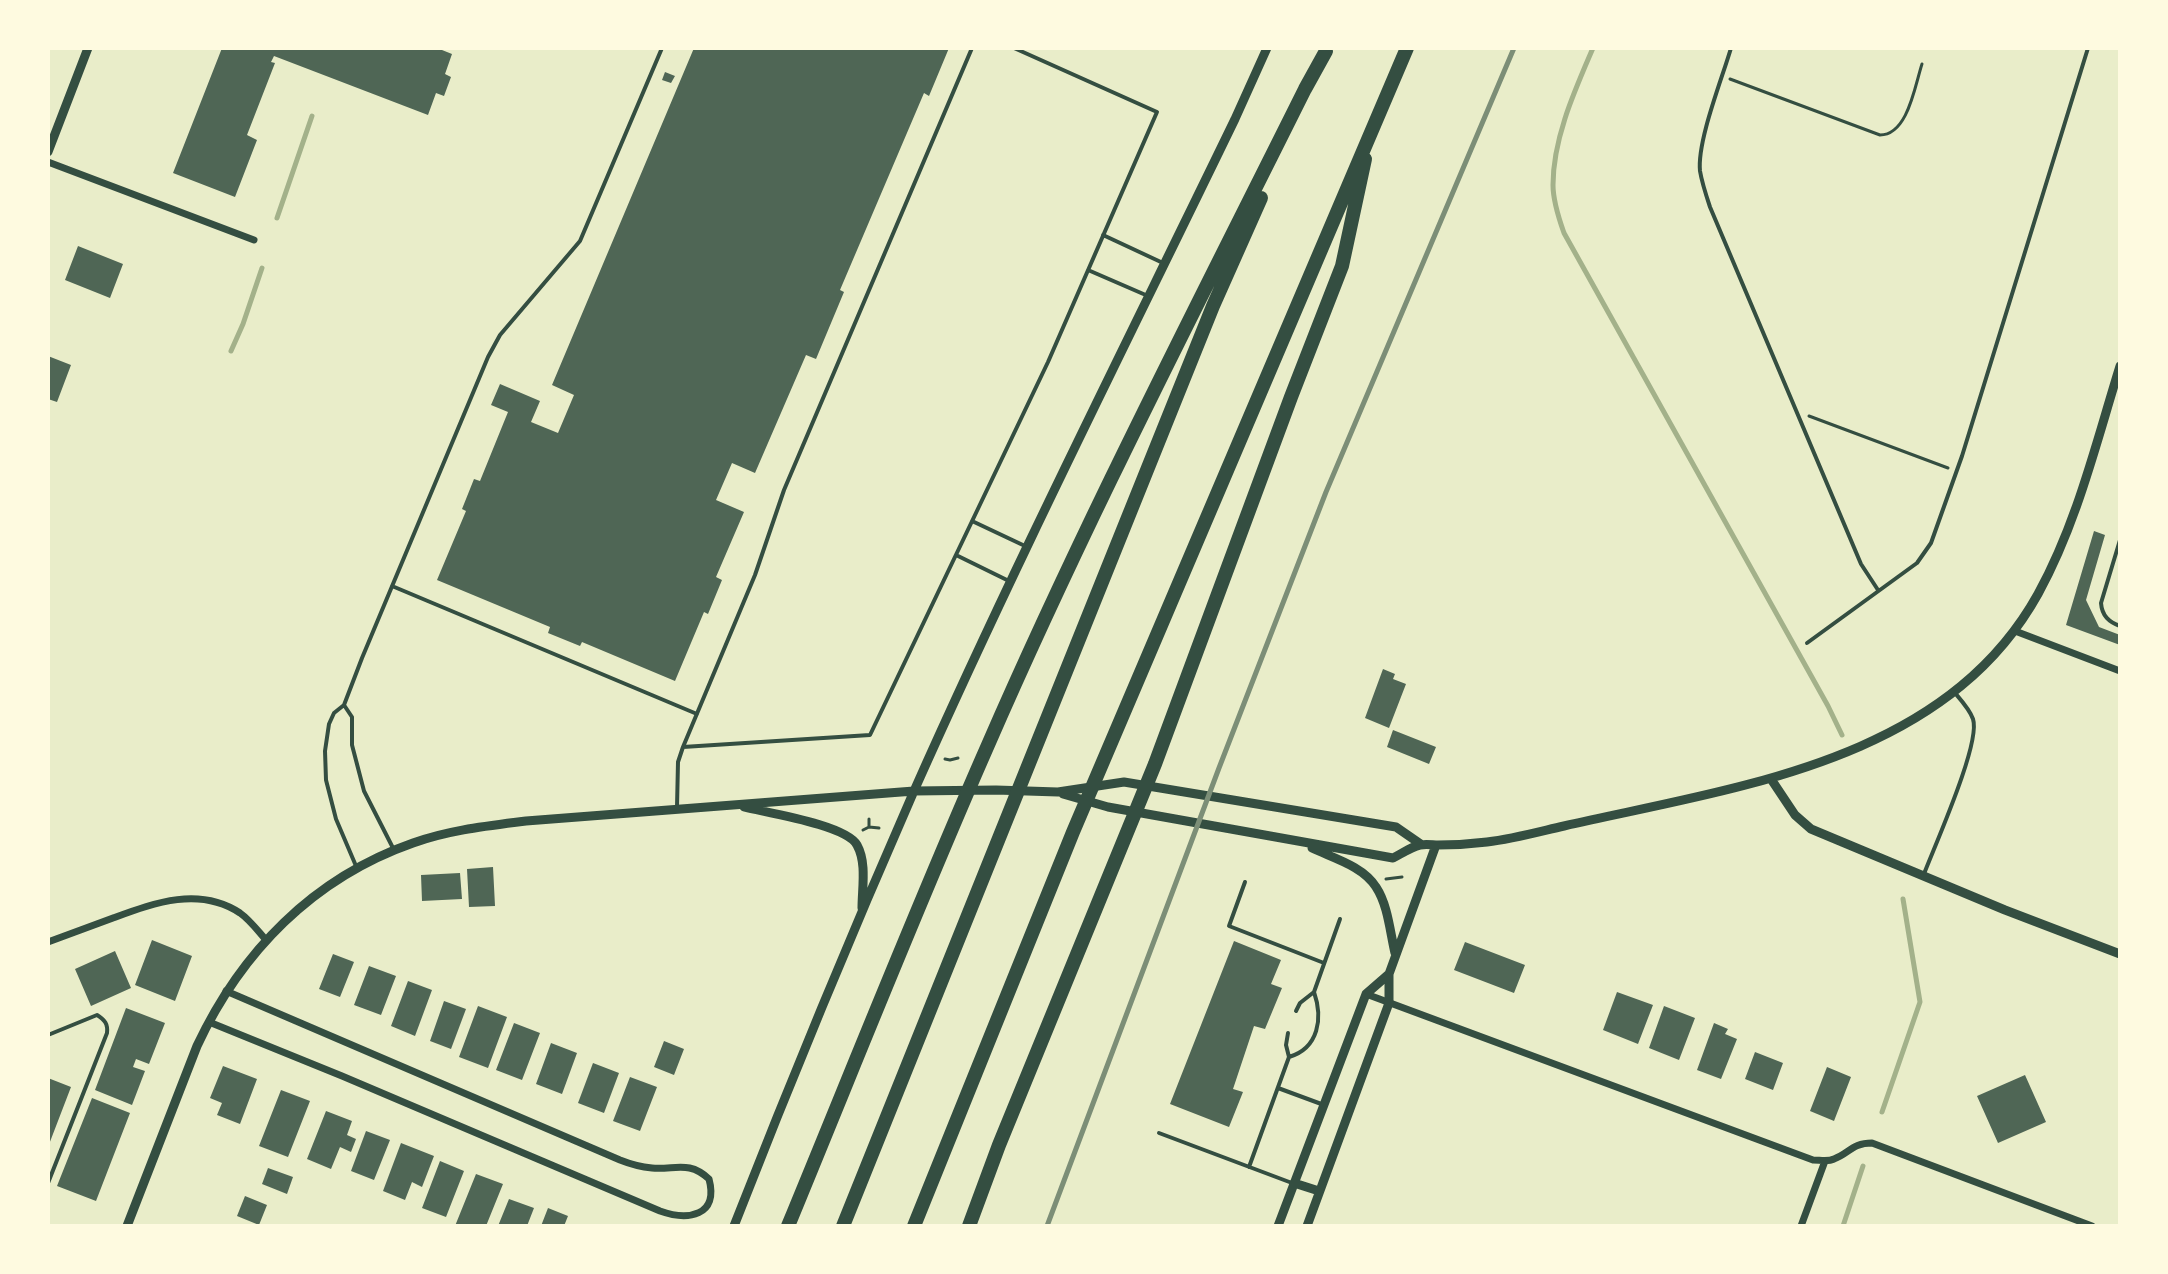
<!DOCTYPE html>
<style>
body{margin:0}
#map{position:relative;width:2168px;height:1274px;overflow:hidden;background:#e9edc9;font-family:"Roboto Condensed",sans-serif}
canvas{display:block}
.frame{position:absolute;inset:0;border:50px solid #fefae0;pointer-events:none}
</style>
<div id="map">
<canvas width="2168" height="1274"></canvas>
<div class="frame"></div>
</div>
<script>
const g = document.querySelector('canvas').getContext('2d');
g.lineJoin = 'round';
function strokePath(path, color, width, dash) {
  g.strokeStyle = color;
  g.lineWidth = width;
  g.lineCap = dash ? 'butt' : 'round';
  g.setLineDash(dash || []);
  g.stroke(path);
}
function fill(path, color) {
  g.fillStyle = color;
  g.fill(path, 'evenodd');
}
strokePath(new Path2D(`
 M1593,48C1575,90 1553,138 1553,185C1553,201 1559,219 1564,233L1828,706L1842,735
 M277,218L312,116
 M231,351L243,324L262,268
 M1882,1112L1920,1002L1903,899
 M1843,1226L1863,1166`), '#a3b18a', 5);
fill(new Path2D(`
 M222,48H437L452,54L445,74L451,77L444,96L436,93L428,115L274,56L271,62L275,63L247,135L257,140L235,197L173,173Z
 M694,48H949L929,96L924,93L840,290L844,292L816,359L806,355L755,473L732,463L716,500L744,512L716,577L722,580L708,614L704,612L675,681L582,642L580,646L548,633L550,627L437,580L466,511L462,509L474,479L480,481L508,412L491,405L500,384L540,401L531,422L558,433L574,395L552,385Z
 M665,72L675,76L671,83L662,80Z
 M78,246L123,264L110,298L65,280Z
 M48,356L71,365L57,402L48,399Z
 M2094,531L2105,535L2086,600L2099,627L2120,635V645L2066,625Z
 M1383,669L1395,674L1393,679L1406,684L1389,728L1365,718Z
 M1393,730L1436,747L1429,764L1387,747Z
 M493,867L495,906L469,907L467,869Z
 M460,873L462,899L422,901L421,875Z
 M152,940L192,956L175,1001L135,985Z
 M1234,941L1281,960L1271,984L1282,988L1265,1029L1254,1026L1233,1089L1243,1092L1229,1127L1170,1104Z
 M1465,942L1525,965L1514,993L1454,970Z
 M115,951L131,988L91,1006L75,969Z
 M333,954L354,962L340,997L319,989Z
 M369,966L396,976L381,1015L354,1005Z
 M408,981L432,990L415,1036L391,1026Z
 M1617,992L1653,1005L1638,1044L1603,1030Z
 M444,1001L466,1009L451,1049L430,1041Z
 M478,1006L507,1017L488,1068L459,1057Z
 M1664,1006L1695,1018L1679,1060L1649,1048Z
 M126,1008L165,1023L149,1064L136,1059L133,1067L145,1071L132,1105L95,1090Z
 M514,1023L540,1033L522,1080L496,1070Z
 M1714,1023L1728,1029L1725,1034L1737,1039L1721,1079L1697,1070Z
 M664,1041L684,1049L674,1075L654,1067Z
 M551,1043L577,1053L562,1094L536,1084Z
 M1755,1052L1783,1063L1773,1090L1745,1079Z
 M593,1063L619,1073L604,1113L578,1103Z
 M223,1066L257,1079L240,1124L217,1115L222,1103L210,1098Z
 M1827,1067L1851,1077L1834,1121L1810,1111Z
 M2025,1075L2046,1122L1998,1143L1977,1096Z
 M630,1077L657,1087L640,1131L613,1121Z
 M48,1078L71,1087L48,1147Z
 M281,1090L310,1101L288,1157L259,1146Z
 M92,1098L130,1113L96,1201L57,1186Z
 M326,1111L352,1121L347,1135L356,1139L351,1152L340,1147L331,1169L307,1159Z
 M366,1131L390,1140L374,1180L351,1171Z
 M401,1143L434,1156L422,1187L412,1182L405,1200L383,1191Z
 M440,1161L464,1171L446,1217L422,1208Z
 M268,1168L293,1177L287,1194L262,1184Z
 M476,1174L503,1184L486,1226H455Z
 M245,1196L267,1205L259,1225L237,1216Z
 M509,1199L534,1208L527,1226H498Z
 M548,1208L568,1216L564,1226H541Z`), '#4f6655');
strokePath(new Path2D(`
 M1730,79L1880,135C1908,135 1915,85 1922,64
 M1809,416L1948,468
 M945,759L950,760L958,758
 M869,827L879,828
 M863,830L869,827V819
 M1386,879L1402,877`), '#344e41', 3);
strokePath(new Path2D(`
 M1731,48C1722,79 1697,141 1700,171C1702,183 1706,195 1710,207L1861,564L1878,590
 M1103,235L1163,263
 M1088,270L1148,296
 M972,521L1025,546
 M2120,540L2101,603C2102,616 2109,622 2120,626
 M956,555L1011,582
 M392,586L697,714
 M1807,643L1917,563L1931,543L1962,456L2088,48
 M344,705L352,717V745L364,791L394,850
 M683,747L870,735L1048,362L1157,112L1014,48
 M677,807L678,762L683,747L755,575L784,490L972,48
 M356,866L336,819L326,780L325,751L329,724L334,713L344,705L362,658L488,357L500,335L580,241L662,48
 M1924,874C1935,845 1981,743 1973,719C1970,710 1961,700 1955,693
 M1245,882L1229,926L1324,963
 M1296,1011L1300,1003L1314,992
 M1288,1033L1286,1045L1289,1057
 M48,1035L97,1015C105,1020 108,1024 107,1033L48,1183
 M1278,1088L1324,1105
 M1159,1133L1292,1183
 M1249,1167L1289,1057C1319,1048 1323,1018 1314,992L1340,919`), '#344e41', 4);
strokePath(new Path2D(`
 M48,162L254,240
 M2015,631L2120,671
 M48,942C70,934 91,926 113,918C154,903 199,886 240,913C250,920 258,931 266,940
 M1366,994L1813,1160C1820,1160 1828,1162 1834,1159C1850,1153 1852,1143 1872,1143L2092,1226
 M209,1022L342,1076L660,1211C688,1221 719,1216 709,1179C689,1160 675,1170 652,1168C641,1167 630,1164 620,1160L226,991
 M1801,1226L1825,1161`), '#344e41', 7);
strokePath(new Path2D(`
 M48,152L88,48
 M1771,779L1795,815L1811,829L2005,910L2120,954
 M1063,794L1108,807L1393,858C1401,854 1411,847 1420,845C1426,844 1433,845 1438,845C1454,845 1471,844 1487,842C1513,839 1538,832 1564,826C1734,787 1944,763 2038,594C2077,523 2096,443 2120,366
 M744,807C768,813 846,825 857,845C867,863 862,888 862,908
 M1312,848C1333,858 1363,866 1376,887C1388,905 1390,932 1395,953
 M1294,1183L1319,1191
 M127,1226L197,1046C241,952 313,878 413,843C449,830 487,826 526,821L914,791L996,790L1058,792L1124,782L1396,827L1422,845
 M734,1226C791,1080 851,935 914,791C1015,564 1127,342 1235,119L1267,48
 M1278,1226L1366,994L1389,974
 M1307,1226L1389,1003V974L1436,845`), '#344e41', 9);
strokePath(new Path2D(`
 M788,1226C854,1066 918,904 988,745C1085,522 1197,306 1305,89L1326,51
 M843,1226L1213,306L1261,198
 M914,1226L1073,832L1407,48
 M969,1226L999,1145L1155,764L1291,397L1342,266L1365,159`), '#344e41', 14);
strokePath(new Path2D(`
 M1047,1226L1219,768L1326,492L1514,48`), '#7c8e77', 5);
</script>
